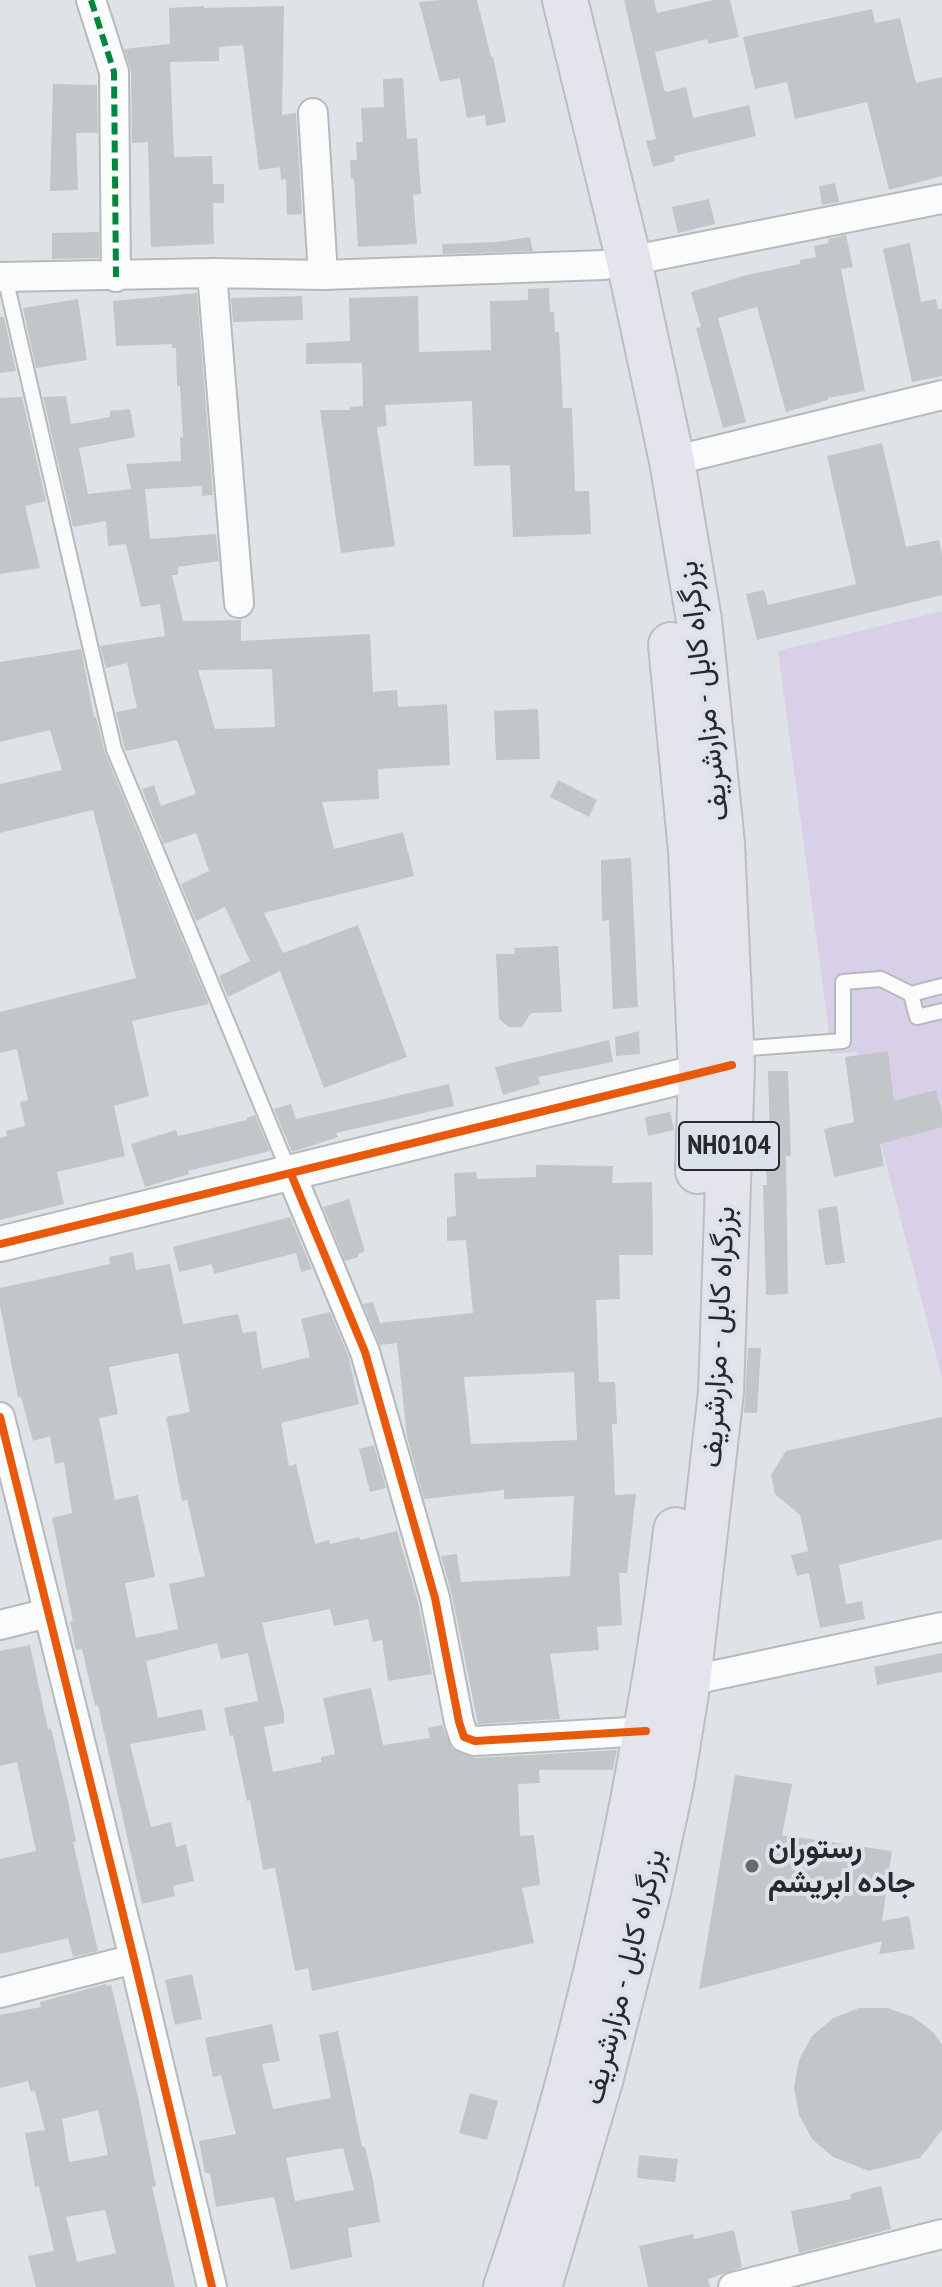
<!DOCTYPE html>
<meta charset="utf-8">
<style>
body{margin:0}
canvas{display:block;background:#dfe2e6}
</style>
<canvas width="942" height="2287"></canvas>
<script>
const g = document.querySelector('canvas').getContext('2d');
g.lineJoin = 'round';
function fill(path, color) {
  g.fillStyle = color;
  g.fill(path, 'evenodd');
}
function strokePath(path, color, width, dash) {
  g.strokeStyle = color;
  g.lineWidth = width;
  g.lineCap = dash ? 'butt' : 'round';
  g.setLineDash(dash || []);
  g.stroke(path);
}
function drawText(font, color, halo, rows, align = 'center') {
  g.font = font + ' "PT Sans Narrow",Vazirmatn,sans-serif';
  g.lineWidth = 8;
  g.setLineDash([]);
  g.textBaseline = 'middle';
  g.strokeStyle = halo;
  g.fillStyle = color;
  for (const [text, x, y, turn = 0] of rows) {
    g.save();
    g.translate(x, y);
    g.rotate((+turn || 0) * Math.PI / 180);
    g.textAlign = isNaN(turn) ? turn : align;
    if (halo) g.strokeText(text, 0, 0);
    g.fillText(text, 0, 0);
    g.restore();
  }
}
fill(new Path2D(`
 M942,611V1378L857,1052L830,1054L828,1025L778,651Z`), '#d8cfe8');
fill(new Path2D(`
 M442,0H477L491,57L493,56L506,122L486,126L485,115L467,118L460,78L440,82L419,2Z
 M624,0H654L657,13L714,0H730L739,37L709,44L707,39L655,52L664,90L666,92L686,87L693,118L749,105L756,136L674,156L675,161L653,167L646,141L656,139Z
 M204,6V8L284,6L282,115L296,113L302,214L287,215L286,179L281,180L280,167L259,170L243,45L219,47V61L170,62L174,157L212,156L213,184H224V203H213L214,244L151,247L148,142L132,143L131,72L124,49L170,44L169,8Z
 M872,9L875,23L900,18L916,83L942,77V176L889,190L867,102L795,119L787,82L755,89L743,37Z
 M403,78L407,139L417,138L421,194L413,195L417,244L358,247L354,179H351L350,160H357L356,142H363L361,108L384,107L383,79Z
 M53,84L97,85L98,133H76L78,190L50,191Z
 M835,183L839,202L822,205L819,186Z
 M709,199L715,224L678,233L672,207Z
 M99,232V258L52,259V233Z
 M846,235L853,267L841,269L865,391L828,398V400L786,412L757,307L718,318L746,422L723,428L696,328L701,327L691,292L747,275L800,264V260L816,257L814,246L829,243L828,239Z
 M530,237L533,251L443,254L442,244L497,242Z
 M910,243L921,302L936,299L938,309L942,308V376L912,382L883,249Z
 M549,288L550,312H554L555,332H559L563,408H572L575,491H589L591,534L513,537L510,465L474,466L472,401L385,405L387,426L377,427L395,546L341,553L320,410H350V407L363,406L362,363L306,364V343L350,341L349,298L418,296L419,352L491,350L490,301L528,300V289Z
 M197,293L213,495L202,496V486L145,489L150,539L216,534L219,561L178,567V575H172L183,621L241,620V641L370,634L373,692L397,690L398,707L447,704L450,765L378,769L379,799L322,802L334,849L403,832L414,876L264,913L283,953L358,925L407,1057L324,1088L280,971L228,997L219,976L250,961L225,907L196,921L181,884L209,871L196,833L164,844L142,789L154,785L161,806L196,794L177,740L126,751L124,746L116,712L137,708L127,663L106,668L100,646L165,636L160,604L141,607L126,544L108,546L106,521L73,527L43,397L66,396L71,424L110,417V411L130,409L135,437L79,448L88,494L131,489L126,464L181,461L180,437H183L180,386H177L176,348H172V344L116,346L113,301ZM272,669L275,727L215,729L198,670Z
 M302,296L303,320L233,322L231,298Z
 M78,299L87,360L36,368L23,308Z
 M0,317H4L16,371L0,373Z
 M22,397L46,501L25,506L40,568L0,574V398Z
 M882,443L906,547L939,540L942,555V595L757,640L746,594L764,590L768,605L856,584L827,456Z
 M81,649L94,717H96L105,753L209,1004L132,1021L149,1096L114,1106L125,1156L57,1172L64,1204L0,1220V1138L7,1136L6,1131L25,1126L20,1102L28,1100L17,1049L0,1053V1012L136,978L93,810L0,833V784L62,770L50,730L0,742V662Z
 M538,709L540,759L496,760L494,711Z
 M558,780L597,800L589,817L550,797Z
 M631,858L638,1007L613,1009L609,920L602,921L601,860Z
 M558,946L562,1012L531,1013L522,1027H509L499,1019L496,954H515L514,948Z
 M639,1031L640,1054L616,1056L615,1037Z
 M609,1040L613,1062L538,1077L540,1084L503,1095L495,1067Z
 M888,1051L894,1101L936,1090L942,1113V1127L880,1144L884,1166L834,1177L824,1129L854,1122L845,1057Z
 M768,1071H788L791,1156H786L788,1294L766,1295L763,1185H767L765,1138H770Z
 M449,1084L454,1106L336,1133L338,1137L292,1152L274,1109L291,1104L296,1119Z
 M670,1112L674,1130L648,1136L645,1117Z
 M255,1115L270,1151L188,1171L189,1174L145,1187L131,1144L176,1130L178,1136L247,1120L246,1118Z
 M536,1165L613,1166L612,1183L652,1182L653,1255H619L620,1299L596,1300L599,1382H615L617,1424H612L615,1495L636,1494L627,1573H619L622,1625L597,1627L599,1650L550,1654L560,1719L478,1724L452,1595L441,1556L457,1554L461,1582L570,1576L574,1496L504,1499V1490L424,1499L407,1437L397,1343L380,1345L363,1304L373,1302L380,1323L473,1313L466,1240L447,1241V1217L456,1216L454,1173L476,1172L477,1179L536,1177ZM574,1372L577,1440L471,1444L464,1377Z
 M349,1199L365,1251L358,1254L359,1257L345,1261L323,1207Z
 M837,1206L845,1263L825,1265L818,1209Z
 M290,1217L312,1269L301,1272L296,1253L214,1274L212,1264L179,1272L173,1247Z
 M133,1252L136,1270L170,1264L183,1324L238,1314L243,1333L256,1331L262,1369L310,1357L301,1319L330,1312L349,1358L359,1404L281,1423L289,1466L296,1464L315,1544L329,1540L330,1544L359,1537L360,1540L397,1531L418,1602L432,1674L388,1681L382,1640L373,1642L368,1619L334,1626L330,1609L262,1623L284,1714V1723L264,1727L273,1772L321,1762V1757L335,1754L323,1698L371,1688L383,1745L430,1738L428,1728L442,1725L452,1749L475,1758L617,1750L613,1770H539L540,1783L518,1784L520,1836L534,1835L540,1885L522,1888L534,1943L312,1991L308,1968L295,1971L275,1868L263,1870L250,1800L247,1801L233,1735L230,1736L224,1708L258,1701L248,1653L221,1659L217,1643L146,1661L158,1718L202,1709L206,1730L130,1744L151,1827L171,1822L176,1847L186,1844L194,1881L173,1886L175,1896L142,1904L98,1705L95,1706L82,1649L76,1650L70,1622L73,1621L52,1518L72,1513L64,1462L55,1464L50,1436L33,1441L21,1397H18L0,1306V1288L110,1264L109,1257ZM178,1353L190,1412L166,1417L182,1501L187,1500L205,1576L169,1584L178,1629L136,1638L125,1583L155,1577L138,1495L115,1500L99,1418L118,1414L109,1367Z
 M748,1348H761L757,1413H744Z
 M942,1417V1539L839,1565L846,1604L862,1601L865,1619L820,1628L809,1573L797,1576L791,1555L808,1551L800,1515L775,1494L771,1475L786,1451Z
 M374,1445L386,1488L370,1492L359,1449Z
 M30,1645L48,1729L51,1728L68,1801L76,1841L73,1842L98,1951L73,1957L68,1938L0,1954V1859L36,1851L17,1762L0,1766V1651Z
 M942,1653V1672L877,1685L874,1667Z
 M735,1775L792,1784L782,1835L892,1851L882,1921L909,1916L915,1949L879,1954L882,1941L699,1989Z
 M192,1974L202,2019L175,2025L165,1980Z
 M106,1984L107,1986L111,1985L138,2097L156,2186L152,2187L175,2287H36L28,2256L54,2251L39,2186L35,2187L25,2133L45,2130L35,2091L31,2092L28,2081L0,2088V2015L41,2007L40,2002ZM98,2110L108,2155L69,2162L62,2119ZM105,2210L116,2253L77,2262L66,2217Z
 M859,2008H887L913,2017L933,2032L942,2045V2130L920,2158L869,2171L833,2157L812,2139L799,2115L794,2087L799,2060L812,2036L833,2018Z
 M272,2024L280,2061L262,2064L273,2109L331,2098L319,2035L338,2031L362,2147H365L373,2180L380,2222L348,2228L352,2257L291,2270L274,2197L216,2207L210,2173H205L199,2141L236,2134L221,2075L213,2077L205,2038ZM343,2148L354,2190L295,2201L286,2158Z
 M470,2093L498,2101L487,2140L459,2133Z
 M639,2155L678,2159L675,2182L637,2178Z
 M881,2186L891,2229L799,2253L791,2211L851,2199L850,2194Z
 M734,2230L742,2267L708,2279L710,2287H648L639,2246L693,2234L694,2239Z`), '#c3c6c8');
const service = new Path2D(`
 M5,277L114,749L290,1174
 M911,994L942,986
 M736,1049L843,1041V982L881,979L911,994L917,1017L942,1011`);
const minor = new Path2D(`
 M91,0L114,72L116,277
 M313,113L323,275
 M629,261L942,199
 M212,273L239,603
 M0,277L212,273L323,275L604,265
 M672,461L942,395
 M291,1174L365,1352L435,1598L459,1722L464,1737L475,1741L646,1731
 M0,1417L134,1959L212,2287
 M0,1625L48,1613
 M688,1681L942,1627
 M0,1993L134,1959
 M733,2287L942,2234`);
const tertiary = new Path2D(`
 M0,1244L724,1066`);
const trunk = new Path2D(`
 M671,645L691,851L701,1071L698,1171
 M506,2287C560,2131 600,1968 632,1806C649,1715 666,1623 676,1530
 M539,2287L600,2081L648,1892L671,1785L688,1681L721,1392L732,1065L722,843L699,620L672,461L629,261L565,0`);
strokePath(service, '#b7babd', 18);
strokePath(minor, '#b7babd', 32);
strokePath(tertiary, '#b7babd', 38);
strokePath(trunk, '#bcbec0', 48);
strokePath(service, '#fafbfb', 14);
strokePath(minor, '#fafbfb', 28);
strokePath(tertiary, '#fafbfb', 34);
strokePath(trunk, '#e4e4ec', 44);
strokePath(new Path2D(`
 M91,0L114,72L116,277`), '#00873e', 6, [12, 6]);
strokePath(new Path2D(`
 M291,1174L365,1352L435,1598L459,1722L464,1737L475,1741L646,1731
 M0,1244L732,1065
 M0,1417L134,1959L212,2287`), '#e8590c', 8);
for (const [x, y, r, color] of [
 [752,1866,8,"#676a6d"]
]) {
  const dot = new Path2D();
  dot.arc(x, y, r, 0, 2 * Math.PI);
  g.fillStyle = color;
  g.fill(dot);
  strokePath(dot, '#dce2e9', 3);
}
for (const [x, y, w] of [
 [729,1146,100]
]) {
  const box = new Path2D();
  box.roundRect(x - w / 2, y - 24, w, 48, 6);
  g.fillStyle = '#dce2e9';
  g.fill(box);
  strokePath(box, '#27292c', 2);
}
drawText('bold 28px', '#27292c', null, [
 ["NH0104",729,1146]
]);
drawText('30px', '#27292c', '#dce2e9', [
 ["بزرگراه کابل - مزارشریف",704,691,-97],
 ["بزرگراه کابل - مزارشریف",719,1337,-87],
 ["بزرگراه کابل - مزارشریف",625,1977,-76]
]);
drawText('bold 30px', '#27292c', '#dce2e9', [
 ["رستوران",768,1849],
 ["جاده ابریشم",768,1883]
], 'left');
</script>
